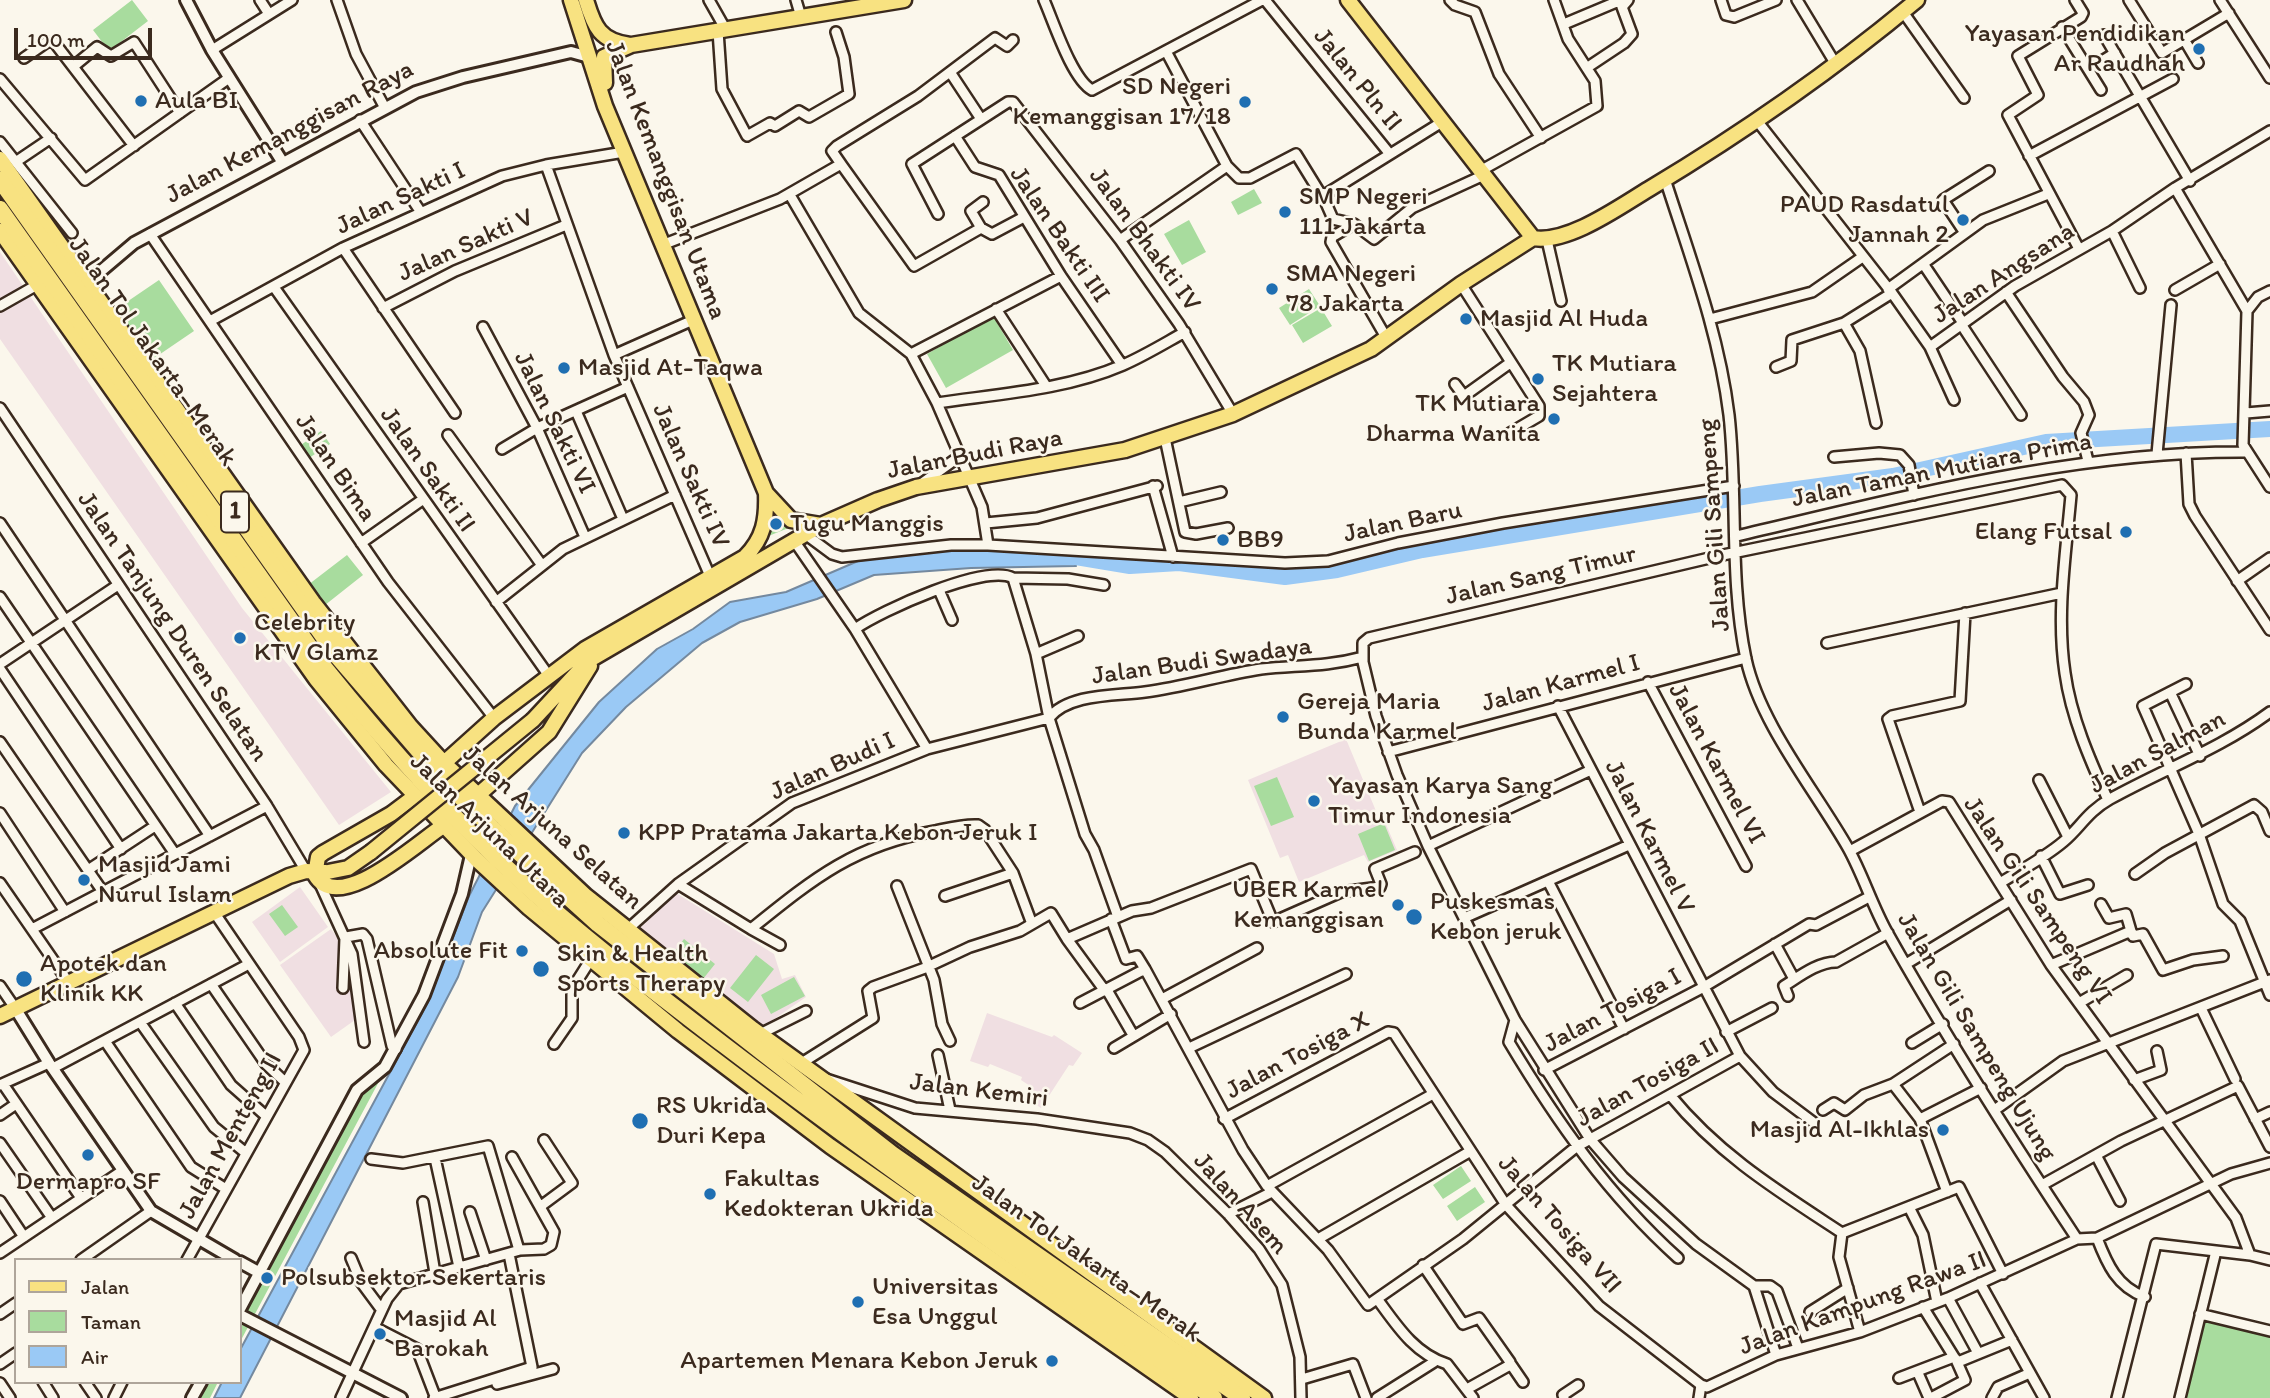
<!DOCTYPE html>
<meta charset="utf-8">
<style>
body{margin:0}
#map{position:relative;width:2270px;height:1398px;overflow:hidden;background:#fbf7ec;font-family:Itim,sans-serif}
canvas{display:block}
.legend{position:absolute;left:14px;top:1258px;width:228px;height:126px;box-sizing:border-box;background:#fbf7ec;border:2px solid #aea59a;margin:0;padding:9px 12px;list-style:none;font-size:21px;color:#3b2a1e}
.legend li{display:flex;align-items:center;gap:14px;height:35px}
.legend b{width:35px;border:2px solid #aea59a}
.scale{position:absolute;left:14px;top:28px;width:138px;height:32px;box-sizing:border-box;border:4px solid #3b2a1e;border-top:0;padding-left:9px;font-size:21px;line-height:24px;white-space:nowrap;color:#3b2a1e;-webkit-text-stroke:5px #fbf7ec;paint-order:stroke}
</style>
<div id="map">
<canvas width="2270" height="1398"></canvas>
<ul class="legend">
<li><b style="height:9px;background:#f8e281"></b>Jalan</li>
<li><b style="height:19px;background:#a8dc9e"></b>Taman</li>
<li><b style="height:19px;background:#9ac9f5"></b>Air</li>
</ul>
<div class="scale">100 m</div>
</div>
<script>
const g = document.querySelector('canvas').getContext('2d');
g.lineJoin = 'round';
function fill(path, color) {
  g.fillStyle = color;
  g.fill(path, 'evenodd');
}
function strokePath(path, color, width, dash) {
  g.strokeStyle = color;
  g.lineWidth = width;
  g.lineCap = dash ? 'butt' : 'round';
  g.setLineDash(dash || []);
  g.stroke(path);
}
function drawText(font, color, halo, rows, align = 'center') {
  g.font = font + ' Itim,sans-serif';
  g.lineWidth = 5;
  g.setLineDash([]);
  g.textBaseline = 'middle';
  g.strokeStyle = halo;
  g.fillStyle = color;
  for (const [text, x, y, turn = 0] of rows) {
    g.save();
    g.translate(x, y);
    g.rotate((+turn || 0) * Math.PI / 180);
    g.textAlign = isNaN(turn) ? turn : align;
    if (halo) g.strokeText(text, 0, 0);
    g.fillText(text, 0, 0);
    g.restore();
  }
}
fill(new Path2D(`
 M0,252L242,608L391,792L339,825L0,339Z
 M1346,739L1381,823L1385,822L1397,850L1368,862L1364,855L1299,882L1288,855L1280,858L1248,780Z
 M300,887L328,927L280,962L252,922Z
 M676,893L774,954L782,979L795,975L806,997L760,1029L637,931Z
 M331,929L343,945L355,1020L331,1037L280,965Z
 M987,1013L1052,1037L1054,1035L1082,1053L1073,1066L1069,1065L1041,1108L1026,1098L1033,1088L1021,1080L1022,1077L990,1064L988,1067L970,1061Z`), '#f0dfe2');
fill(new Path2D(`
 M132,0L148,21L109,51L93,30Z
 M1254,189L1262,203L1238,215L1231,202Z
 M1189,220L1206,252L1182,265L1164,234Z
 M159,280L194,331L147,363L112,312Z
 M1309,289L1320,306L1290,325L1279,308Z
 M1321,308L1332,326L1303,343L1292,325Z
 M993,316L1013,350L946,388L927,354Z
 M321,431L330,444L306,460L298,447Z
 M769,508L796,525L756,541Z
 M347,555L363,575L320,609L304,588Z
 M1277,777L1294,817L1271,826L1254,786Z
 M1384,823L1395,850L1369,861L1358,834Z
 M282,905L298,927L285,936L269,914Z
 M684,939L715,964L703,979L672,955Z
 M756,955L774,969L748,1002L730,988Z
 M794,977L805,996L771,1014L761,995Z
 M383,1074L240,1342V1320L364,1091Z
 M1461,1166L1471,1181L1443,1199L1433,1185Z
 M1475,1187L1485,1202L1457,1221L1447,1206Z
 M2203,1317L2270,1334V1398H2182Z
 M206,1382H218L210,1398H198Z`), '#a8dc9e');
const water = new Path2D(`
 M961,546L1069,551L1076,566L971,568L874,575L817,599L740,622L702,643L626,707L582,753L482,912L458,977L240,1398H214L222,1382H240V1350L428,1002L469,896L515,806L599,702L657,649L693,629L730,602L786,592L858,561Z`);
fill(water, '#9ac9f5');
strokePath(water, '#74899f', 2);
strokePath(new Path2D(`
 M1052,557L1070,556L1130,566L1179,563L1285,577L1337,570L1422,550L1760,494L1893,476L2046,442L2270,429`), '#9ac9f5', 16);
const minor = new Path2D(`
 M260,0L269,14
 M337,0L356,54L385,108
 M709,0L726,30
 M796,0L801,17
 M1044,0C1054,23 1072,79 1092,90L1262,0
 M1265,0L1389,153
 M1450,0L1455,5L1475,12L1499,74L1541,138
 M1721,0L1726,15L1734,17L1776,0
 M1797,0L1835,63
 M2075,0L2083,13L2081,17L2018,56L2038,95L2008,115L2079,249
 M2129,0L2162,53L2229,13
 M2220,0L2270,78
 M1903,12L1964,98
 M1564,24L1621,0
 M2062,27L2101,90
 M718,31L722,89L747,136L770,123L775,126L799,111L809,117L849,94L844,57L836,32
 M2104,35L2190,181
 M2185,41L2198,63
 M212,50L292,0
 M1167,53L1227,166L1239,178H1250L1296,154L1320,193L1326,194L1442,122
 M24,58L47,42H54L134,146
 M74,66L97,47L111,56L134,42L180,113
 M1588,67L1624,43L1632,34L1622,7L1628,0
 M2089,69L2115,53
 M950,72L981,119
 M0,79L85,180L229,78
 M360,120L420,211
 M1758,122L1892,293L1930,347L1954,400
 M955,136L975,167L999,175L1061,276L1122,365
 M0,142L72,233
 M2029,156L2173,79
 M17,161L51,138
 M841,164L914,266L981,228L971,211L983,202
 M546,165L614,355L710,576
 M1480,171L1597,106L1595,81L1568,39L1554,0
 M1665,179C1690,257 1719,333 1729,415C1738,495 1729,579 1746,659C1760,724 1815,790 1848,848C1863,875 1872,905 1887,932C1946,1037 2011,1139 2077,1239
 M2175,188L2247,311
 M1322,194L1333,219L1354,224L1374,239L1412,208L1484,175
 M790,195L859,313L911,354L937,403L982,507L988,545
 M938,214L912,164L1008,102H1013L1120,240L1179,324L1233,414
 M1354,224L1332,237L1331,242L1387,339
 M981,228L992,234L1024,217
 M2112,231L2140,288
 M1965,233L1943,200L1989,171
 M150,234L388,582L494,718
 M1120,240L1227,166
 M1547,240L1561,301
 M662,245L780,199L841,164L832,151L837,146L918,96L995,38L1007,46L1013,40
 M343,248L455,413
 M1924,265L1963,323
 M1461,284L1539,406V416L1510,433
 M274,287L549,676
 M1888,289L1983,220L2048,194
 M2175,290L2220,264
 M2270,291L2258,297L2247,311L2243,445L2270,487
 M2006,292L2063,377L2084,402L2089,415L2081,433L2088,461
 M0,306L37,285
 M383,308L455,271L566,225
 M996,309L1046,386
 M1710,319L1812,292L1861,258
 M210,321L343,248L502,176L546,165L624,152
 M1844,323L1860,351L1876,423
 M1961,324L2021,415
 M483,327L537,428L585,537
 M1930,347L2015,286L2112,231L2175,188L2270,131
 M911,354L1061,276
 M614,355L693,320
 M1776,367L1791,361L1792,340L1844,323L1892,293
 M1455,384L1464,396L1510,363
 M937,403C998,394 1065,390 1123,365C1144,356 1165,343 1185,332
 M0,408L267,806L306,871
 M576,411L623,519
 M2246,413L2270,411
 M448,435L541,564
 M1165,438L1185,532L1196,534L1228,528
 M502,449L537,428L628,387
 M2186,453L2189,504L2195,516L2270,630
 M2157,454L2171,305
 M1834,457L1879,453L1900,455L1909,465L1914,495
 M921,484L960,456
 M1153,486L1173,557
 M1179,502L1221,492
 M0,523L210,836
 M986,523L1037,518L1157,486
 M805,534L832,554L842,557L951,545H988L1285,563L1328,561L1398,543L1503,523L1734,486
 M1736,536C1904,497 2073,451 2246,452
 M795,542L855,629L927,749
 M361,543L422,500
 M1013,578L1036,654L1049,718L1085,834L1094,850L1118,917
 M2237,581L2270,558
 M939,590L952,620
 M0,597L175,854
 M496,602L563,549L675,495
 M855,629C881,611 985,563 1013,578L1068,579L1104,585
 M1827,643L2062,593
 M1036,654L1078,636
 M0,664L118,585
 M0,669L121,849
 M1648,682L1746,866
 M2186,684L2143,706L2199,834L2223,904L2240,921L2270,995
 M2170,692L2200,756
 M1558,706L1740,1056L1773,1092L1813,1122
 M1049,718C1069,693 1116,696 1145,692C1184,687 1222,675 1261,669C1297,665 1326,667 1363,657
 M0,742L103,892
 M1388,752L1746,658
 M2039,780L2068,837
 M1920,812L1888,719L1892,716L1960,701L1965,613
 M0,813L65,912
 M1428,846L1591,770
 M1850,851L1942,801L1949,802L2051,965L2236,1218L2250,1255
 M2041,856L2060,894L2088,885
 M88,870L155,826
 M2135,874L2165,853L2254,805L2262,812L2270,831
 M1548,881L1624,1029
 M0,883L69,983
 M2000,883C2021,870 2044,858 2063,842C2080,828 2087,812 2110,799C2164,769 2220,749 2270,712
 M320,884L352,954L364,1042
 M678,884L751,929C813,879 854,845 935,831C949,828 964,824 978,825L985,830L1013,873L1032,924
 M897,886L934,980L942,1024L950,1041
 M945,896L1013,873
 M2101,904L2109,918L2126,914L2131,931
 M1464,918L1629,845
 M1111,919L1126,959L1137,956L1145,969L1243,1150L1267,1186L1328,1250L1368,1305L1463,1239L1576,1147L1740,1056
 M32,929L267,806
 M751,929L780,945
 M627,930L678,884L792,803L927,749L1049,718
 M346,937L363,934L367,939L392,1046L396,1049
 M1067,939L1105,991
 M1775,944L1794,979
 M1906,964L2011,900
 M2051,965L2131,931L2133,936L2143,934L2163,970L2193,960L2223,956
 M211,984L266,1064L285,1082
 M0,986L15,1008
 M343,988L345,938
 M1107,990L1133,1035
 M1788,996L1784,986C1800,976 1818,962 1836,962L1888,933
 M1162,999L1257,948
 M175,1003L231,1085L266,1116
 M1080,1003L1145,969
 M2079,1003L2127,975
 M2201,1008L2235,1079
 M1515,1020L1509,1042C1557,1122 1608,1195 1678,1258
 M140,1022L214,1127L246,1153
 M1726,1032L1772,1008
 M760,1034L806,1011
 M105,1041L191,1167L226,1189
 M1912,1043L1943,1024
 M554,1044L572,1018V989L591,959
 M1114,1048L1171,1014
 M1189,1048L1346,974
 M938,1055L950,1110
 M800,1064L873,1018L868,991L873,987L925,968L970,947L1020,931L1051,913L1067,939L1132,911L1151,908L1251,869L1273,922L1341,892L1380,887L1381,884L1375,869L1415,852
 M53,1068L249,964
 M1544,1070L1702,988L1809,924L1816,925L1869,897
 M826,1079L915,1108L1037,1119L1130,1133L1148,1140L1165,1152L1228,1214L1259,1249L1282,1285L1300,1357L1301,1398
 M2134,1080L2161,1070L2157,1051
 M3,1084L81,1198
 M1893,1084L1920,1119L1947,1192
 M0,1085L49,1063
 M1670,1095C1719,1155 1778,1191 1842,1233
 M1996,1109L2063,1061L2270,980
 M1823,1110L1834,1103L1845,1110L1864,1095L1893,1084L1954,1044
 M0,1115L16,1104
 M1224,1119L1388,1032L1394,1033L1506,1205L1599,1306L1701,1385
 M1920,1119L1981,1088
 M2255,1119L2270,1112
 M0,1143L52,1218
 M2096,1155L2120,1201
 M435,1158L459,1267
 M371,1159L403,1163L488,1146L519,1250
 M2042,1185L2121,1141L2238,1086L2270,1147
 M1267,1186L1433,1094
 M0,1201L24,1237
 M423,1202L435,1273
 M541,1206L572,1183L544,1140
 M1911,1211L1923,1235L1937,1302
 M470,1212L486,1260
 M1228,1214L1272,1192
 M1842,1233L1959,1187L2003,1274
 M1842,1233L1839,1257L1860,1332
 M2097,1238L2231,1174L2270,1163
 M1318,1239L1469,1152
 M0,1253L122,1171
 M351,1258L361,1282L381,1309
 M81,1260L151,1211
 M187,1260L304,1050L299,1037L214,912
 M1423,1265L1463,1324L1479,1318L1510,1362V1365L1467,1389
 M1980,1283L2044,1398
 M1754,1286H1770L1777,1291L1798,1348
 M1948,1298L1978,1353
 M1378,1300C1397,1326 1415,1354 1447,1364L1473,1398
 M1923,1307L1954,1357
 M1810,1312L1848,1288
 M0,1314L16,1303
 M2200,1314L2270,1331
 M374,1327L417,1349L435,1396
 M1776,1355L1754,1286L1696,1244L1623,1177L1590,1139L1515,1020L1428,846L1397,775L1376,716L1363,662V643L1369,638L1718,556L2062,485L2071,495C2066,553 2056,614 2065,673C2071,717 2090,760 2108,800
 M1510,1363L1523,1382
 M0,1364L16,1353
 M1918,1373L1929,1398
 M1899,1378L1954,1357L1958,1362L2012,1340
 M1302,1379L1353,1364L1366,1398
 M43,1382L53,1398
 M85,1382L96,1398
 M0,1383L10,1398
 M497,1384L553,1369
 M1701,1385L1707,1387L1776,1355L1860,1332L1948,1298L2077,1239L2097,1238C2107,1264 2117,1287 2145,1297
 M114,1398L122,1382
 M341,1398L387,1299L399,1284L520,1250L544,1249L551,1245L554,1232L512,1157
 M434,1398L532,1367L509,1254
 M1377,1398L1434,1362
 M1564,1398L1563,1395L1578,1385
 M1699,1398L1701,1385
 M1931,1398L1965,1380L1957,1362
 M1992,1398L1998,1387L2030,1373
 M2117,1398L2156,1244L2250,1255L2270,1260
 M2180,1398L2216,1251`);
const tertiary = new Path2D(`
 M186,0L212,50L283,163
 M88,282L134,243L416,92L463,77L571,52L589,57
 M15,1008L49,1063L151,1211L235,1260
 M240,1262L260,1273
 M240,1309L357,1090L385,1067L424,995L462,894L471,855
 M240,1315L401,1398
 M192,1398L201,1382`);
const primary = new Path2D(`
 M571,0L605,106L766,493L791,520L821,525
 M586,0C594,27 600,41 630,45
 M1348,0L1533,238C1568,244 1619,207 1649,189C1744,132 1832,71 1917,0
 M605,83L604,57L631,45L904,0
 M0,159L313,602L411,727L444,763L586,896L753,1029L1264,1398
 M0,231L316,679L386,765L476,859L529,908L678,1031L830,1146L1191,1398
 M533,720L588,661L821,525L878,500L916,487L1125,450L1233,414L1371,349L1461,284L1533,238
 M444,763L494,718L585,649L745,557C764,538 767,519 766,493
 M477,796L549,732L590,666
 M316,869L318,857L323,853L391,814L415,796
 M318,874L348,868L371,852
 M315,875C339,916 418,842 443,826
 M0,1016L289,876L306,871L325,872`);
const motorway = new Path2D(`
 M0,180L337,656L444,780L492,828L598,924L892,1154L1242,1398
 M0,209L324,667C385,743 449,816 521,881C585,940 655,992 724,1045C884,1167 1049,1282 1214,1398`);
strokePath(minor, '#3b2a1e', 14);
strokePath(tertiary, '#3b2a1e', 16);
strokePath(primary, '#3b2a1e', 19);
strokePath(motorway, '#3b2a1e', 21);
strokePath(minor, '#fbf7ec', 9);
strokePath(tertiary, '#fbf7ec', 10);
strokePath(primary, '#f8e281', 14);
strokePath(motorway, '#f8e281', 16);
const primaryBridge = new Path2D(`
 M371,852L533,720`);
strokePath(primaryBridge, '#3b2a1e', 19, []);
strokePath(primaryBridge, '#f8e281', 14);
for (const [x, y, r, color] of [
 [2199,49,7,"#1f6fb2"],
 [141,101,7,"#1f6fb2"],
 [1245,102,7,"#1f6fb2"],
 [1285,212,7,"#1f6fb2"],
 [1963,220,7,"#1f6fb2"],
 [1272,289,7,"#1f6fb2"],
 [1466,319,7,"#1f6fb2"],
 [564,368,7,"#1f6fb2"],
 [1538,379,7,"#1f6fb2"],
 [1554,419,7,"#1f6fb2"],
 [776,524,7,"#1f6fb2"],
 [2126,532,7,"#1f6fb2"],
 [1223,540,7,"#1f6fb2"],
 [240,638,7,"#1f6fb2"],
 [1283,717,7,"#1f6fb2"],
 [1314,801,7,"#1f6fb2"],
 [624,833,7,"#1f6fb2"],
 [84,880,7,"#1f6fb2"],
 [1398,905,7,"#1f6fb2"],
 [1414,917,9,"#1f6fb2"],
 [522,951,7,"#1f6fb2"],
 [541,969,9,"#1f6fb2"],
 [24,979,9,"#1f6fb2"],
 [640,1121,9,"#1f6fb2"],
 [1943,1130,7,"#1f6fb2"],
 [88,1155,7,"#1f6fb2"],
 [710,1194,7,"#1f6fb2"],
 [267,1278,7,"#1f6fb2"],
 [858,1302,7,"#1f6fb2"],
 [380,1334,7,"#1f6fb2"],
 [1052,1361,7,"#1f6fb2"]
]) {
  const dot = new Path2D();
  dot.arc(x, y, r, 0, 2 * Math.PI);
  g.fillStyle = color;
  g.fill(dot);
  strokePath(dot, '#fbf7ec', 2.5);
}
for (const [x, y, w] of [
 [235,512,28]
]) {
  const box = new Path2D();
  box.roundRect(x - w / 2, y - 20.5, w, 41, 5);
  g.fillStyle = '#fbf7ec';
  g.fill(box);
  strokePath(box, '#3b2a1e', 2);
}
drawText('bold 24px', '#3b2a1e', null, [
 ["1",235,512]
]);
drawText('26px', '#3b2a1e', '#fbf7ec', [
 ["Yayasan Pendidikan",2185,34,"right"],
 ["Ar Raudhah",2185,64,"right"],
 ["SD Negeri",1231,87,"right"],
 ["Kemanggisan 17/18",1231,117,"right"],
 ["Aula BI",155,101],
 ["SMP Negeri",1299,197],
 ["111 Jakarta",1299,227],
 ["PAUD Rasdatul",1949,205,"right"],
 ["Jannah 2",1949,235,"right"],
 ["SMA Negeri",1286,274],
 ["78 Jakarta",1286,304],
 ["Masjid Al Huda",1480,319],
 ["TK Mutiara",1552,364],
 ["Sejahtera",1552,394],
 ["Masjid At-Taqwa",578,368],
 ["TK Mutiara",1540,404,"right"],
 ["Dharma Wanita",1540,434,"right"],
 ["Tugu Manggis",790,524],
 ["Elang Futsal",2112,532,"right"],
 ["BB9",1237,540],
 ["Celebrity",254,623],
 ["KTV Glamz",254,653],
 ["Gereja Maria",1297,702],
 ["Bunda Karmel",1297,732],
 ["Yayasan Karya Sang",1328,786],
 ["Timur Indonesia",1328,816],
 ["KPP Pratama Jakarta Kebon Jeruk I",638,833],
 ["Masjid Jami",98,865],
 ["Nurul Islam",98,895],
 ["UBER Karmel",1384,890,"right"],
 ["Kemanggisan",1384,920,"right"],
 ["Puskesmas",1430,902],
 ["Kebon jeruk",1430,932],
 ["Absolute Fit",508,951,"right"],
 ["Skin & Health",557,954],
 ["Sports Therapy",557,984],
 ["Apotek dan",40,964],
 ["Klinik KK",40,994],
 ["RS Ukrida",656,1106],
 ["Duri Kepa",656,1136],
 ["Masjid Al-Ikhlas",1929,1130,"right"],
 ["Fakultas",724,1179],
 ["Kedokteran Ukrida",724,1209],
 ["Dermapro SF",88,1182,"center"],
 ["Polsubsektor Sekertaris",281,1278],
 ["Universitas",872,1287],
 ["Esa Unggul",872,1317],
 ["Masjid Al",394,1319],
 ["Barokah",394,1349],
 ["Apartemen Menara Kebon Jeruk",1038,1361,"right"]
], 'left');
drawText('26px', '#3b2a1e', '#fbf7ec', [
 ["Jalan Pln II",1357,80,51],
 ["Jalan Kemanggisan Raya",290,133,-28],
 ["Jalan Kemanggisan Utama",665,180,69],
 ["Jalan Sakti I",401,199,-25],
 ["Jalan Bakti III",1059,235,56],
 ["Jalan Bhakti IV",1144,240,54],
 ["Jalan Sakti V",466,246,-24],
 ["Jalan Angsana",2004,274,-33],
 ["Jalan Tol Jakarta–Merak",152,352,55],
 ["Jalan Sakti VI",554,423,64],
 ["Jalan Budi Raya",975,455,-11],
 ["Jalan Bima",335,468,56],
 ["Jalan Sakti II",427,470,55],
 ["Jalan Taman Mutiara Prima",1942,471,-11],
 ["Jalan Sakti IV",690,476,66],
 ["Jalan Baru",1403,523,-12],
 ["Jalan Gili Sampeng",1715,525,-94],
 ["Jalan Sang Timur",1541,576,-13],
 ["Jalan Tanjung Duren Selatan",172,627,56],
 ["Jalan Budi Swadaya",1202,662,-8],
 ["Jalan Karmel I",1561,684,-15],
 ["Jalan Salman",2158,753,-28],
 ["Jalan Karmel VI",1716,764,62],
 ["Jalan Budi I",833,767,-24],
 ["Jalan Arjuna Selatan",552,828,42],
 ["Jalan Arjuna Utara",489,831,44],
 ["Jalan Karmel V",1649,837,63],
 ["Jalan Gili Sampeng VI",2037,901,56],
 ["Jalan Tosiga I",1613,1011,-28],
 ["Jalan Gili Sampeng Ujung",1976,1037,59],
 ["Jalan Tosiga X",1298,1056,-28],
 ["Jalan Tosiga II",1648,1083,-29],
 ["Jalan Kemiri",979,1091,7],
 ["Jalan Menteng II",231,1136,-61],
 ["Jalan Asem",1240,1204,48],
 ["Jalan Tosiga VII",1559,1225,49],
 ["Jalan Tol Jakarta–Merak",1086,1259,35],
 ["Jalan Kampung Rawa II",1863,1304,-20]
]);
</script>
